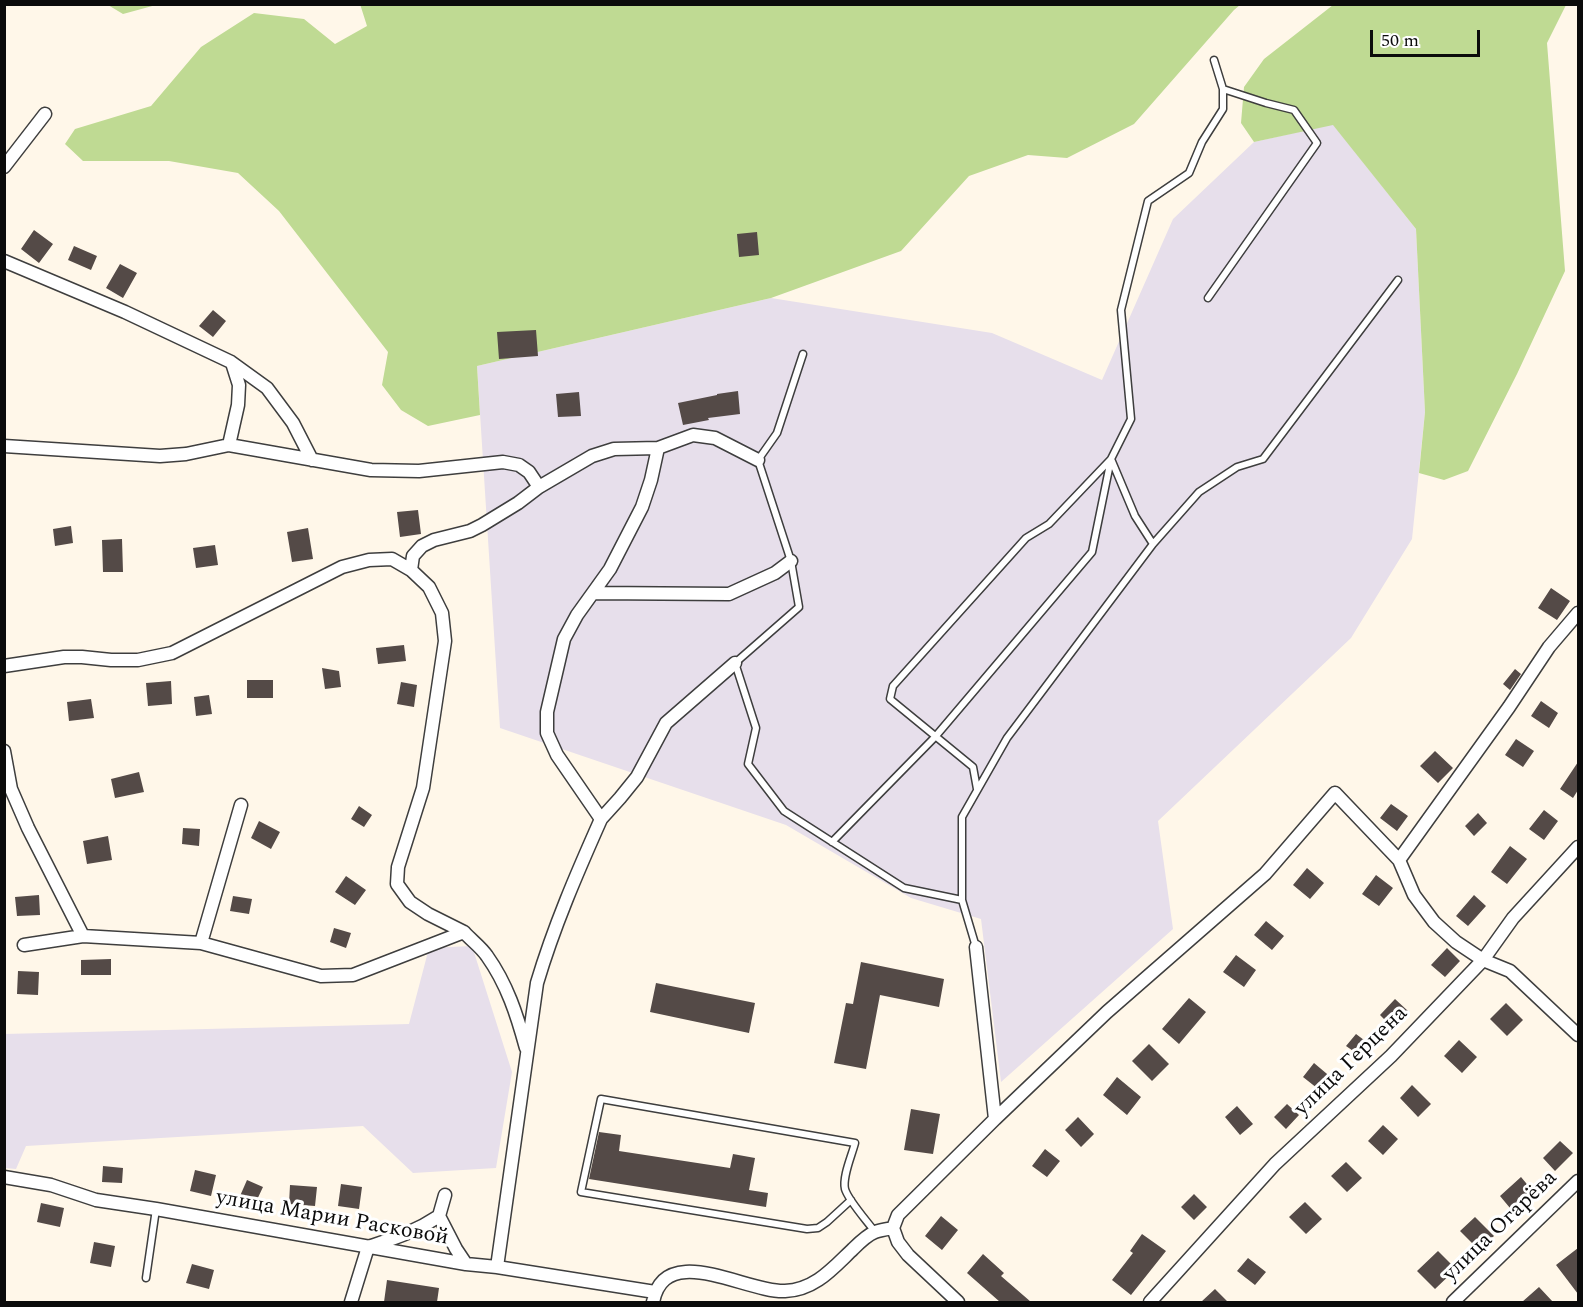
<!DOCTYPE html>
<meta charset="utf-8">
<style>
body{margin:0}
#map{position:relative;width:1583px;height:1307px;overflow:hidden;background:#fff7e9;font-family:Spectral,serif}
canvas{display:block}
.frame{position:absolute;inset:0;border:6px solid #0b0b0b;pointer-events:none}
.scale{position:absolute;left:1370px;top:30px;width:110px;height:27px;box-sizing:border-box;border:3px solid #0b0b0b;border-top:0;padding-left:8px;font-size:18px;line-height:21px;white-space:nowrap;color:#0b0b0b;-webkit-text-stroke:4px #fff;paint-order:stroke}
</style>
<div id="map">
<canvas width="1583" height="1307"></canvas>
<div class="frame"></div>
<div class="scale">50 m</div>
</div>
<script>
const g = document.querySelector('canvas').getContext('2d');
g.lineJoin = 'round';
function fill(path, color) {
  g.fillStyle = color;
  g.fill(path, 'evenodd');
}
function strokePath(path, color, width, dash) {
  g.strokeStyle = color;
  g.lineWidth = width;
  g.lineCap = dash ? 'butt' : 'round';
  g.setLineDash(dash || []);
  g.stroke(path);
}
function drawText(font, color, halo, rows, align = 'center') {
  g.font = font + ' Spectral,serif';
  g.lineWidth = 6;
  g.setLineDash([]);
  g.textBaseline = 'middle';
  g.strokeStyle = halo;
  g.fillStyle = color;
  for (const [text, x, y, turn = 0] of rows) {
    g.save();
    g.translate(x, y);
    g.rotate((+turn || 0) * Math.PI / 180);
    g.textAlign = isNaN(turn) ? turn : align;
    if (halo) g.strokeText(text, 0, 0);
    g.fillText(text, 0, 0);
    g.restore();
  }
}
fill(new Path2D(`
 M1333,124L1416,229L1425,412L1412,539L1351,638L1158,821L1173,929L1001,1082L981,919L911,898L786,825L500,728L477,366L771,298L992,333L1102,380L1173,219L1254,142Z
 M472,946L512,1072L496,1168L413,1173L363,1126L26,1146L16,1169L5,1168L4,1034L409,1024L429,948Z`), '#e7dfeb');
fill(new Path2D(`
 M360,4L1240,5L1234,10L1134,124L1067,158L1028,155L969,176L901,251L771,298L477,366L480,415L428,426L401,410L382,385L388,352L279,211L238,173L169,161H83L65,144L75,129L151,106L201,47L254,13L304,19L335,44L367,26Z
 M108,5H156L123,14Z
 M1333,5H1566L1547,43L1565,271L1517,374L1468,471L1444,480L1419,473L1425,412L1416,229L1333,125L1254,142L1241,123L1244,87L1264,59Z`), '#bfda93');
fill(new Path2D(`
 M34,230L53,244L39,263L21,249Z
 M757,232L759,255L739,257L737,234Z
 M74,246L97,256L91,270L68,260Z
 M120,264L137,273L123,298L106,288Z
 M213,310L226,321L213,337L199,326Z
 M536,330L538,356L499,359L497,332Z
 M738,391L740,414L708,418L709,420L683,425L678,403L717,395V394Z
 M579,392L581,416L558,417L556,394Z
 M418,510L421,534L400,537L397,512Z
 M71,526L73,543L55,546L53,529Z
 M308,528L313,559L292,562L287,532Z
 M122,539L123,572H103L102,540Z
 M215,545L218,565L196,568L193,548Z
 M1551,588L1570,601L1557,620L1538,608Z
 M404,645L406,661L378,664L376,648Z
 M322,668L339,671L341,687L325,689Z
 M1515,669L1521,674L1510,690L1503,684Z
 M247,680H273V698H247Z
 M171,681L172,704L148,706L146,683Z
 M401,682L417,685L414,707L397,704Z
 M209,695L212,714L196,716L194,697Z
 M91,699L94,718L69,721L67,702Z
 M1541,701L1558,713L1549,728L1531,716Z
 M1516,739L1534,751L1523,767L1505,755Z
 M1435,751L1453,768L1438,783L1420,766Z
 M1578,762V790L1573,798L1560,789Z
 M139,772L144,792L115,798L111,779Z
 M1391,804L1408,816L1397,831L1380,818Z
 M359,806L372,815L364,827L351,819Z
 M1544,810L1558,821L1544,840L1529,829Z
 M1478,813L1487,823L1474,836L1465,826Z
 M259,821L280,832L271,849L251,838Z
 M183,828L200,829L199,846L182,844Z
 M108,836L112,860L87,864L83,841Z
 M1510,846L1527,859L1507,884L1491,872Z
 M1307,868L1324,883L1310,899L1293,885Z
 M1376,875L1393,888L1379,906L1362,894Z
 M346,876L366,890L355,905L335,892Z
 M39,895L40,915L17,916L15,897Z
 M1474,895L1486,906L1468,926L1456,916Z
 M233,896L252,899L249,914L230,911Z
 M1266,921L1284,936L1272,950L1254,935Z
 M334,928L351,933L346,948L330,942Z
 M1447,948L1460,961L1445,977L1431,965Z
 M1236,955L1256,970L1244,987L1223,972Z
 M111,959V975H81V960Z
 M861,962L944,979L939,1007L880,995L866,1069L834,1063L846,1003L853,1004Z
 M18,971L39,972L38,995L17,994Z
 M656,983L755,1003L749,1033L650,1012Z
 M1189,998L1206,1012L1179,1044L1162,1029Z
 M1395,999L1408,1011L1393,1028L1380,1015Z
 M1506,1003L1523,1020L1507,1036L1490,1019Z
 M1356,1034L1368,1043L1359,1055L1346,1046Z
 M1459,1040L1477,1057L1462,1073L1444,1056Z
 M1149,1044L1169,1064L1152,1081L1132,1061Z
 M1314,1063L1333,1079L1322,1092L1303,1077Z
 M1117,1077L1141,1097L1127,1115L1103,1095Z
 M1412,1085L1431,1104L1418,1117L1400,1098Z
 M1287,1104L1299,1115L1286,1129L1274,1117Z
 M1237,1106L1253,1124L1240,1135L1225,1117Z
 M911,1109L940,1114L933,1154L904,1150Z
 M1078,1117L1094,1134L1081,1147L1065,1130Z
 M1383,1125L1398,1139L1383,1155L1368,1141Z
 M599,1132L621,1135L619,1151L730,1168L733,1154L755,1158L749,1190L768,1193L766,1207L589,1179Z
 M1560,1141L1573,1153L1555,1171L1543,1158Z
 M1045,1149L1060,1161L1047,1177L1032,1166Z
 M1346,1162L1362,1178L1347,1192L1331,1176Z
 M103,1166L123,1168L122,1183L102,1182Z
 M195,1170L216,1175L211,1196L190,1191Z
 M1521,1177L1536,1195L1515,1214L1500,1196Z
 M247,1180L263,1187L255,1204L240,1196Z
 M341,1184L362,1187L359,1209L338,1206Z
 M290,1185L317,1187L315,1206L289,1204Z
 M1194,1194L1207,1207L1194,1220L1181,1207Z
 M1305,1202L1322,1219L1306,1234L1289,1217Z
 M41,1203L64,1208L60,1227L37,1222Z
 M941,1216L958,1230L942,1250L925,1236Z
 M1475,1217L1494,1236L1479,1250L1460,1231Z
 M1142,1234L1166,1251L1131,1295L1112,1280L1133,1253L1130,1251Z
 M94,1242L115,1246L111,1267L90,1263Z
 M1578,1248V1294L1556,1265Z
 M1438,1251L1456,1269L1435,1289L1417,1271Z
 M983,1254L1004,1273L1001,1276L1031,1302H1000L967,1273Z
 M1248,1258L1266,1272L1255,1285L1237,1271Z
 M192,1264L214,1270L209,1289L186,1283Z
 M387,1280L439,1288L437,1302H384Z
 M1539,1287L1553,1302H1522Z
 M1215,1289L1228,1302H1201Z`), '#544a47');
const lane = new Path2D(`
 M1208,298L1317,143L1294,110L1266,103L1223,89
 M803,354L777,433L758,460L791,561L799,607L735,663L756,728L748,764L784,811L904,888L962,900L976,947
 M1111,459L1135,516L1153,544
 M977,789L973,767L890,699L893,686L1026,538L1049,524L1111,459L1131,419L1121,310L1148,201L1189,173L1202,142L1223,109V89L1214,60
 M832,842L935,737L1092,552L1111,459
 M962,900V817L1007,738L1153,544L1199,492L1237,467L1263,459L1398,280
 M851,1200L827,1222L818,1228L807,1229L581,1192L601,1099L855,1143C852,1155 842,1177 845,1189C848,1200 867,1221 875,1232
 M146,1278L156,1209`);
const street = new Path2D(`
 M4,167L45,114
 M4,261L125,312L231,362L267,388L293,423L312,460
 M229,445L238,405L239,385L232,363
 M4,446L160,456L186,454L229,445L371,470L419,471L503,462L519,465L529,472L539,487
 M411,570L413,556L422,546L434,540L470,531L482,525L518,503L539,487L592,456L614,449L658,448L693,435L715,438L758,460
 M594,593L729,594L775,573L791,561
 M4,666L64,657H82L111,660H138L172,653L342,567L369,560L392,559L411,570L429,587L442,613L445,641L423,788L398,867L397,884L410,902L428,914L464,932L353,975L321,976L201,943L83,936L28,828L11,789L4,751
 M601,819L620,798L637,777L666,723L735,663
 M1399,860L1509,707L1549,647L1578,613
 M464,932C471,940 481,947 487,956C507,984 517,1015 526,1048
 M201,943L241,805
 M24,945L83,936
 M995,1119L1107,1012L1265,874L1335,793L1399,860L1414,895L1434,922L1456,942L1483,960L1510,971L1578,1035
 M4,1177L51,1185L96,1200L156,1209L466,1264L497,1267L655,1292
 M439,1216L456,1249L466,1264
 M497,1267L537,983C554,926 577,873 601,819L557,755L547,733V712L564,639L577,615L610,569L642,507L651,480L658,448
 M351,1302L368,1247C395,1238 415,1232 439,1216L445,1195
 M653,1302C665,1240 747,1293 785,1291C815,1290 833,1268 853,1249C859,1243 867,1235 875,1232C880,1230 887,1229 893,1228
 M958,1302L908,1255L898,1242L893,1228L898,1215L995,1119L976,947
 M1150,1302L1275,1164L1391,1056L1483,960L1513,918L1578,847
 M1453,1302L1578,1181`);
strokePath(lane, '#3e3e3e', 9);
strokePath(street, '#3e3e3e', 15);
strokePath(lane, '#fff', 6);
strokePath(street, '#fff', 12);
drawText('22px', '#0b0b0b', '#fff', [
 ["улица Герцена",1352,1062,-44],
 ["улица Марии Расковой",332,1219,10],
 ["улица Огарёва",1501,1227,-44]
]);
</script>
